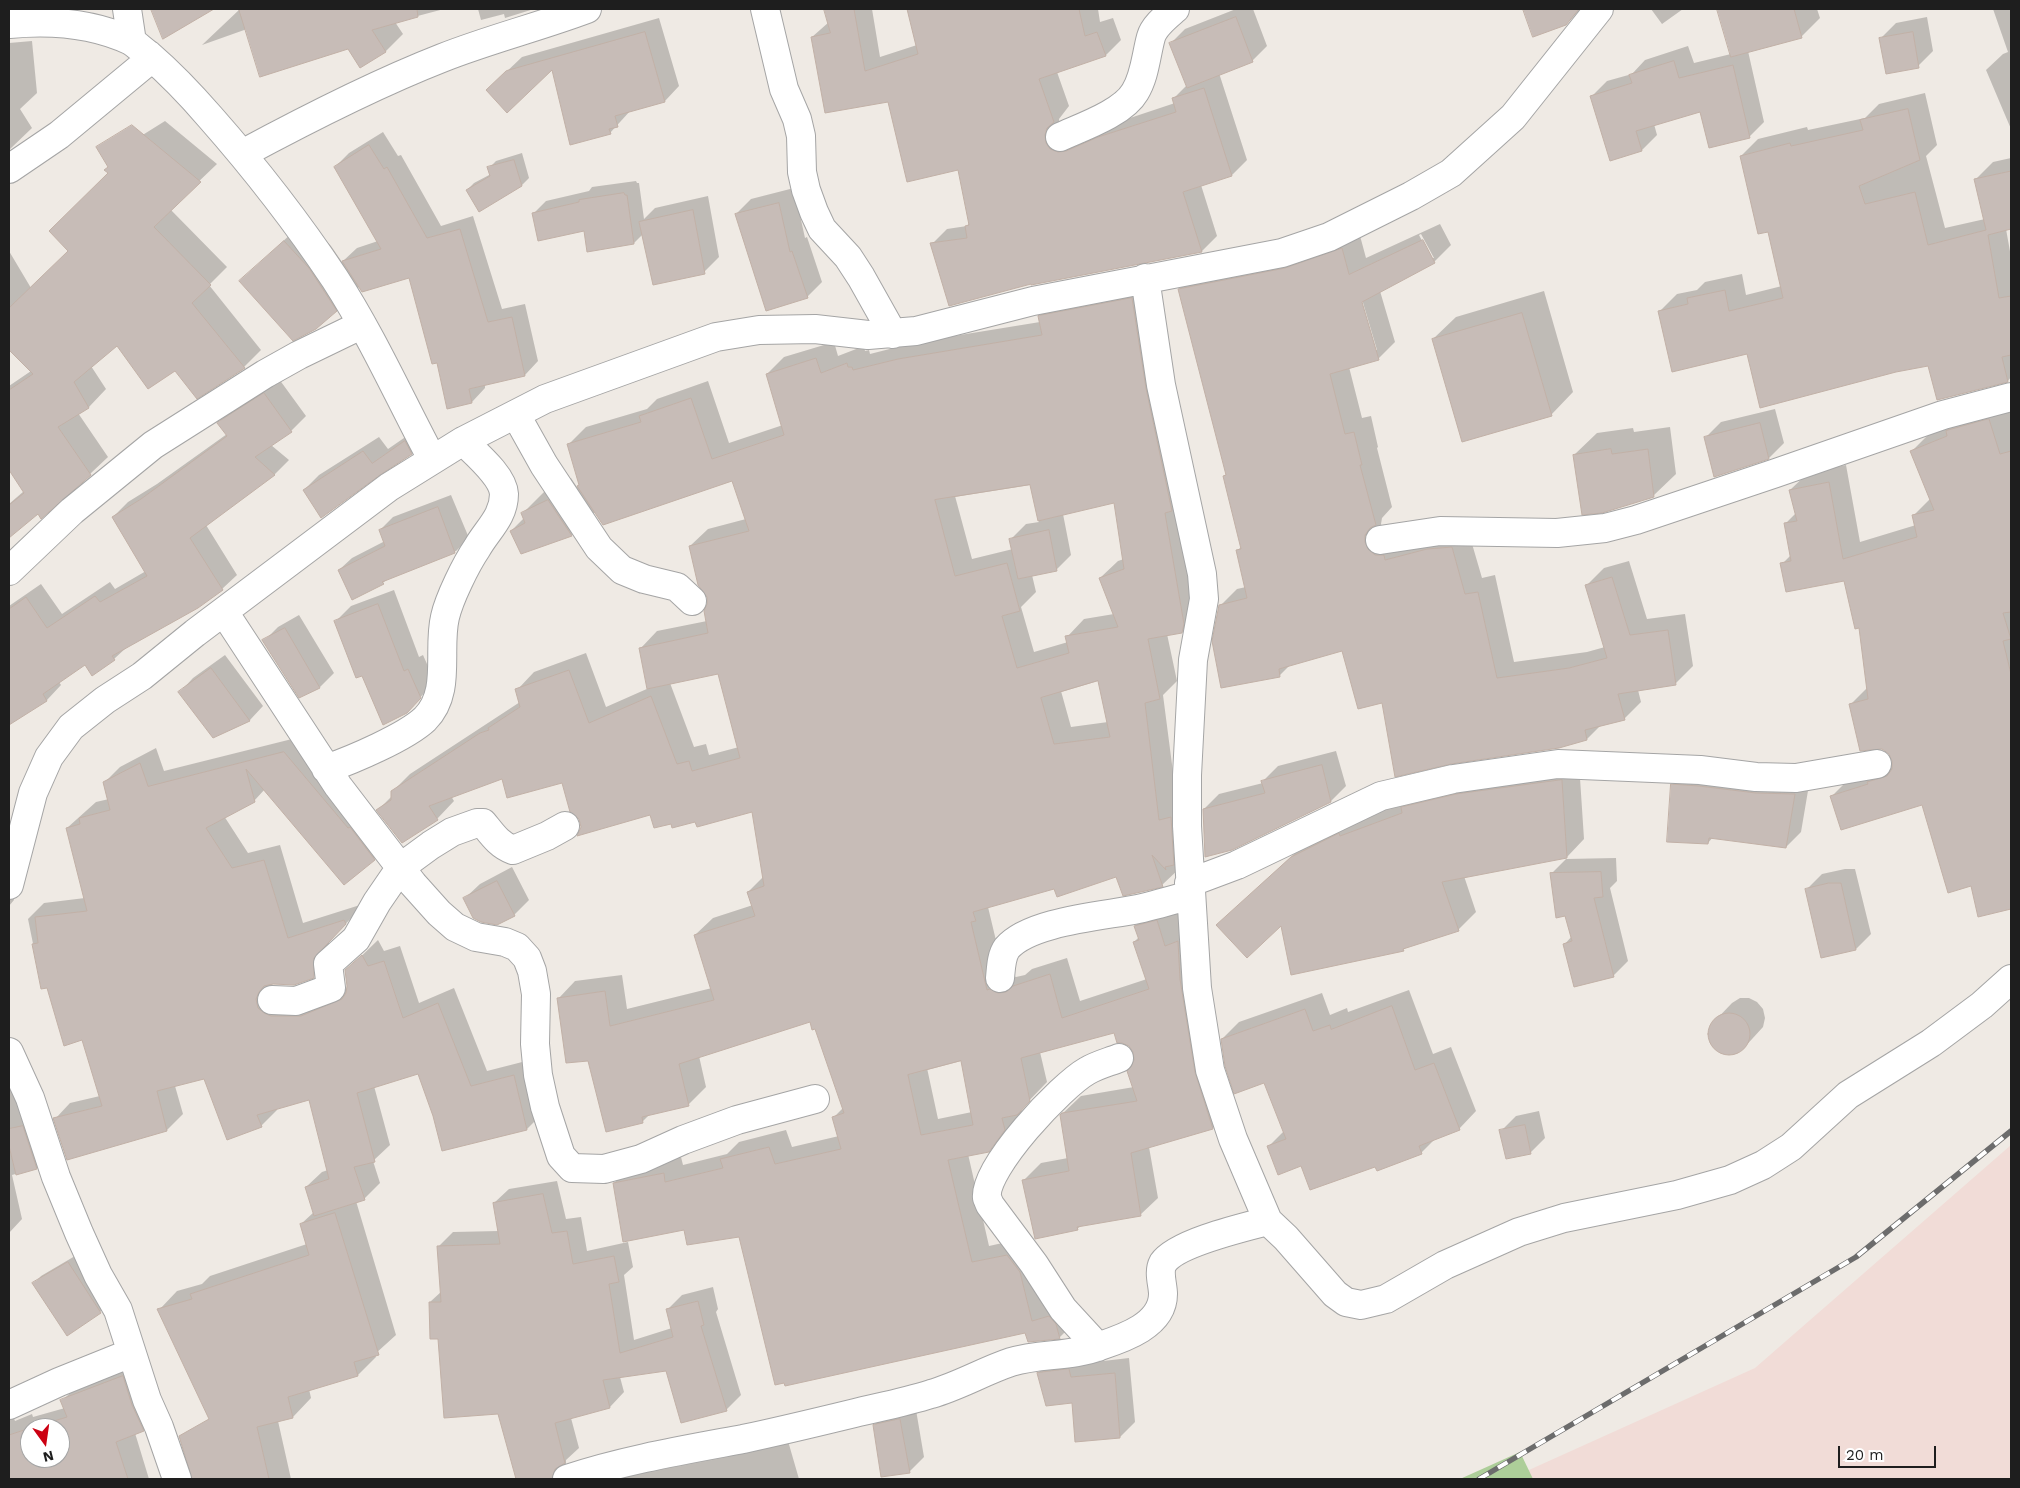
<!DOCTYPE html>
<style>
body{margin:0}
#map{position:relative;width:2020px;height:1488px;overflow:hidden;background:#efeae4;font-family:"Work Sans",sans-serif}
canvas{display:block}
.frame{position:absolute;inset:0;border:10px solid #1e1e1e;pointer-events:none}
.north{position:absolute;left:20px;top:1418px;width:50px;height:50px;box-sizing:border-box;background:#fff;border:1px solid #a5a5a5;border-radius:50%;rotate:166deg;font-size:14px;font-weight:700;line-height:20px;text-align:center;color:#1e1e1e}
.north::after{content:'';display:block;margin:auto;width:18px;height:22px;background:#cc0012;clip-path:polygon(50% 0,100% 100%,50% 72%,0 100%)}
.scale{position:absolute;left:1838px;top:1446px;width:98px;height:22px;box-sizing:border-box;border:2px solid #1e1e1e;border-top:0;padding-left:6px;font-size:15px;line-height:18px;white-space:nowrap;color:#1e1e1e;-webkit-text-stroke:4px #fff;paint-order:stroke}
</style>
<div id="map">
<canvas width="2020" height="1488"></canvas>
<div class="frame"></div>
<div class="north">N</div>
<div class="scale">20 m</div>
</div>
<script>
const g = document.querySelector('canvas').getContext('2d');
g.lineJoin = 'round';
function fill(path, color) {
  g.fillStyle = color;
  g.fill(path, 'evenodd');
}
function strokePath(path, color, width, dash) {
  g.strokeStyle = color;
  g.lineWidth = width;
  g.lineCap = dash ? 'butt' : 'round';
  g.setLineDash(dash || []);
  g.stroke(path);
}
fill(new Path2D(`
 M2011,1145V1479H1509L1755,1368Z`), '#f1dcd7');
fill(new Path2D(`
 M1520,1452L1533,1479H1460Z`), '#adce99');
fill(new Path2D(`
 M153,9H212L164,37Z
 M240,9H444L395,22L403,34L385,52L349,47L247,29L202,45Z
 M478,9H534L505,18L504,14L481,20Z
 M826,9H872L880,57L917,45L908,9H1098L1100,22L1113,18L1121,40L1106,55L1057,72L1069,106L1059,119L1060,127L1115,123L1175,103L1173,99L1187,85L1170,44L1185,29L1236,9H1253L1267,46L1252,61L1219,73L1247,160L1232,175L1201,185L1217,236L1202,251L1032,284L932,244L947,229L967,226L969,223L959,168L889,100L812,37L829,22Z
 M1524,9H1581L1566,24L1534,35Z
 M1651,9H1683L1662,24Z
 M1719,9H1817L1820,18L1801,37L1748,51L1764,122L1749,137L1701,110L1654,124L1657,135L1642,150L1611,159L1592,96L1607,81L1632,74L1645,60L1688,46L1694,63L1731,54Z
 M1993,9H2011V129L1986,70L2003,54L2008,52Z
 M1927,17L1933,51L1918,66L1881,38L1896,23Z
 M659,18L679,86L665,101L631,110L610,133L552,67L502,76L522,57Z
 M32,41L37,93L20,109L32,128L9,150V43Z
 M1925,93L1937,145L1926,156L1945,228L1985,219L1976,179L1993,162L2011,158V227L2006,229L2011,257V377L2008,381L1929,365L1748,353L1660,311L1677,294L1697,290L1705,282L1742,274L1746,295L1782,286L1768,230L1741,156L1758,139L1807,127L1808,130L1865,118L1879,104Z
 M165,121L217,164L170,209L227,267L209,285L261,350L244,367L175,369L117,344L91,366L106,389L89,407L78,413L108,457L90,474L13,533L9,527V504L24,491L9,468V386L31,371L9,348V251L31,288L70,250L125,146Z
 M383,132L398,156L401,155L441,226L473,216L502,309L525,304L538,361L525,375L485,384V388L472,402L448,407L438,361L410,276L359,287L336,310L240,281L307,219L331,246L342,262L357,248L378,241L335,167L349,153Z
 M522,153L529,178L522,185L467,190L474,183L491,174L489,168L496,161Z
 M636,181L637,183H639L644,219L655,208L708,196L719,257L704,272L643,234L634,243L534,213L546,201L589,191L592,187Z
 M794,188L805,238L807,237L822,282L807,297L736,214L751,199Z
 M1440,224L1451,245L1434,262L1380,291L1395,342L1378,359L1349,367L1362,418L1371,416L1378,447L1377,448L1392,507L1382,518L1381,524L1384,532L1468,530L1482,578L1495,575L1514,662L1587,652L1605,647L1587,585L1604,568L1629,561L1647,619L1685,614L1693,666L1676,683L1638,690L1641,702L1624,719L1602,724L1587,739L1383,702L1343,649L1291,664L1279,676L1220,606L1237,589L1246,587L1237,551L1242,546L1224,476L1227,474L1179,289L1196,272L1359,232L1366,258ZM1421,234L1434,258H1431L1419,235ZM1361,296L1377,350H1374L1359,297Z
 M1149,281L1199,614L1181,632L1167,634L1177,681L1163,695L1177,803L1180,868L1162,885L1117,875L1055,887L988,907L1004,974L1008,973L1016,977L1025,975L1032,969L1067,958L1080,1001L1147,979L1134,942L1139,937L1135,926L1152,909L1174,904L1183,929L1230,1111L1213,1128L1149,1147L1158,1198L1140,1215L1082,1225L1077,1229L1024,1180L1041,1163L1068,1158L1061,1115L1081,1096L1134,1087L1135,1052L1115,1031L1040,1052L1047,1082L1021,1109L1022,1112L1006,1133L989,1150L968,1154L989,1246L1025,1238L1077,1320L1060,1337L1026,1332L740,1235L686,1229L614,1183L631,1166L681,1157L683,1165L727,1154L739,1142L786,1130L792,1147L839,1136L834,1117L843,1108L816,1028L811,1021L699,1056L706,1087L689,1104L650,1114L643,1121L607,1130L589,1060L558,999L575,981L622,975L627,1009L712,988L695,935L713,918L753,905L748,892L763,877L753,810L696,820L672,822L651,814L582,827L580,818L563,781L503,777L451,796L454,801L437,819L378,810L392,796V792L410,774L520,702L517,690L534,672L586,653L606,707L649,688L640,649L657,631L707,621L708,596L690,546L708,529L746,519L733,479L595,512L572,535L522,552L511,531L524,518L522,514L545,491L571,478L577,487L580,484L569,444L586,427L647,409L657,399L708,381L729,443L783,425L767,374L784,357L834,342L838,356L864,346L865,351L869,350L870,354L917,342L1040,322L1039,316L1057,299ZM1031,484L1039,522L1026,524L1011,539L1013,549L972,559L955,496ZM1115,502L1124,559L1118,561L1100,578L1114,614L1084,619L1067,637L1068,642L1034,652L1021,607L1036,592L1032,575L1056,570L1071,555L1063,514ZM718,672L739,747L709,755L706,744L694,747L670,683ZM1099,680L1108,722L1071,727L1061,691ZM962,1060L972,1112L938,1119L927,1068Z
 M1544,291L1573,392L1551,415L1433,339L1456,317Z
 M279,379L306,416L291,431L271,445L289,460L275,474L206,525L237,575L222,589L127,647L114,659L86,663L59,682L61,685L47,700L9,724V606L41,584L62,614L110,582L115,589L146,571L113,517L128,502L157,484L227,434L218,423L233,409Z
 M2007,402L2011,417V908L1979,915L1972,885L1923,804L1832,796L1849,779L1893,762L1890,753L1850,705L1868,687L1860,627L1845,580L1782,564L1791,555L1785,524L1796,513L1790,490L1808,473L1846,465L1860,542L1916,525L1914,515L1931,498L1912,451L1930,433Z
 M1775,409L1784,443L1769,458L1715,476L1706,437L1721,422Z
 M420,427L426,438L411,453L304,490L319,475L379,437L388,449Z
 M1670,427L1676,474L1653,496L1574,455L1597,433L1633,428L1634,432Z
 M451,495L469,538L456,551L388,578L383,583L339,570L352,558L385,541L380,530L393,517Z
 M394,590L419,657L423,655L435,682L406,712L363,674L336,621L351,606Z
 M299,615L334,673L320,687L300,696L264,641L278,627Z
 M225,655L263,706L250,720L213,737L180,692L193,678Z
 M300,737L390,843L374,859L265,789L254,801L224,816L248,853L280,845L303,923L360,905L361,908L329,941V961L313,977L272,983L274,992L318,1000L348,988L346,971L378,940L384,951L400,946L419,1003L454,988L487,1071L530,1060L543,1113L527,1129L442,1150L434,1115L419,1072L374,1086L390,1145L373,1161L380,1183L364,1199L356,1201L396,1335L375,1354L376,1357L358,1375L309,1389L311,1398L293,1417L278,1421L291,1479H218L205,1423L210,1418L159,1310L177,1291L202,1284L210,1276L307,1244L301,1224L314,1212L306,1187L322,1172L328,1170L310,1099L276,1108L277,1110L261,1126L205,1078L175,1086L183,1114L167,1130L68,1158L55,1119L70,1103L100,1096L83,1039L47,986L42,988L28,919L44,903L85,898L67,828L96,802L109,799L104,783L120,767L156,748L164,771Z
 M1336,751L1346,786L1331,801L1204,809L1219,794L1263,783V781L1278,766Z
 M1579,763L1584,839L1567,857L1464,876L1476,912L1458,930L1405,947L1403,950L1282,924L1218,925L1310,839L1357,817L1411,799Z
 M1687,770L1810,779L1801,832L1786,847L1713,837L1708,843L1672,785Z
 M1616,858L1617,881L1610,888L1628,961L1613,976L1564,945L1572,936L1551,874L1566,859Z
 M512,867L529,900L514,915L464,899L480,884Z
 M1845,869H1855L1871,934L1856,949L1807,889L1822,874Z
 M9,879L14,900L9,906Z
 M1409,990L1433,1054L1451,1047L1476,1111L1459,1129L1437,1137L1421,1153L1302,1164L1269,1146L1284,1131L1265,1081L1222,1039L1239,1022L1322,993L1330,1015L1347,1008L1348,1012Z
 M1740,998H1749L1757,1002L1763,1009L1765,1018L1763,1027L1742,1050L1734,1054H1725L1716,1050L1710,1043L1708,1035L1710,1026L1732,1003Z
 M9,1053L51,1153L36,1168L12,1175L22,1219L9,1233Z
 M1539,1111L1545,1138L1530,1153L1501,1131L1516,1116Z
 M557,1181L566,1219L581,1217L587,1251L628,1242L633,1267L624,1275L634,1340L672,1328L668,1309L682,1295L713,1287L718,1309L716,1312L741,1395L726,1410L667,1370L620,1377L624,1392L610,1407L571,1418L579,1448L566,1460V1468L577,1479H517L499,1412L439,1337L430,1302L442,1291L438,1247L453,1232L499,1231L494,1203L509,1189Z
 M75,1256L107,1304L100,1312L34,1284L41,1276Z
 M1053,1358L1086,1363L1129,1358L1135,1422L1120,1437L1073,1401L1038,1373Z
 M139,1361L159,1414L143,1430L135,1433L149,1479H9V1405L15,1421L32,1414L33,1417L65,1408L62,1401L78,1385ZM30,1428H60V1458H30Z
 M915,1404L924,1457L909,1472L874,1425L889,1410Z
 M788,1441L799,1479H589L752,1448V1451Z`), '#0003');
const building = new Path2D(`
 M151,9H214L163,39Z
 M239,9H417L418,17L372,30L386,52L360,68L348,49L260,77Z
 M824,9H854L865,71L918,54L907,9H1079L1085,36L1097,32L1106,56L1039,79L1054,122L1047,128L1045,135L1046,143L1050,149L1058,152L1066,151L1098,137L1176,112L1172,98L1204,88L1232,176L1183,192L1202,252L1031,285V284L949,306L930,243L967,238L965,226L969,225L958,170L907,182L888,102L825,113L811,37L830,33Z
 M1523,9H1579L1566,25L1533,37Z
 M1717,9H1794L1802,38L1731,57Z
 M1236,17L1253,62L1187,88L1169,43Z
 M645,32L665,102L615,116L618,127L609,129L611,134L570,145L552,70L507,113L486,90L506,71Z
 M1913,32L1919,68L1886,74L1879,38Z
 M1674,61L1679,78L1733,65L1750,138L1709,148L1700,112L1636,131L1642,151L1610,161L1590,96L1632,83L1629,75Z
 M1908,109L1920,160L1859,186L1865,204L1915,192L1928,245L1986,230L1974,179L2011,171V229L1988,235L1999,298L2011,296V355L2002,357L2008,382L1937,400L1928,366L1896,372L1760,408L1747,354L1672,372L1658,311L1688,304L1687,298L1725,290L1729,311L1783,298L1768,232L1758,234L1740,156L1790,143L1791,146L1863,130L1860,120Z
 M132,125L201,182L154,227L211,285L192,303L245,368L197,399L175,371L148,389L117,346L74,382L89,408L58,427L91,475L41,519L38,514L9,538V505L24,493L9,470V390L33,374L9,350V308L68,251L49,231L108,173L104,170L108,167L96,147Z
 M369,145L384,169L387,167L427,238L460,229L488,322L512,317L525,376L469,389L472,403L447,409L437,363L432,364L409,278L362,292L342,261L381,249L334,167Z
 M514,160L522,186L479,212L466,190L490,176L487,167Z
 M624,193L625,195H627L634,244L587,252L584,231L538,241L532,213L579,202V200Z
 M779,203L790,252L792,251L808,298L766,311L735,214Z
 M693,210L705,274L653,285L639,222Z
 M1423,240L1435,263L1362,302L1379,360L1330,374L1345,434L1354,432L1362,465H1360L1376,525L1370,528L1365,535V542L1368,549L1375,555H1384L1385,560L1427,549L1452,547L1465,594L1478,592L1497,678L1569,668L1607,658L1585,585L1612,577L1630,635L1668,630L1676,685L1618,694L1625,720L1585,730L1587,740L1559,748L1451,764L1395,777L1382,703L1358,709L1342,651L1279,669L1280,677L1221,688L1212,641L1219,605L1247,598L1236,550L1241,549L1223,476L1226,475L1178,289L1285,268L1342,248L1349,274Z
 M284,241L309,268L337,311L316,329L293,341L239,281Z
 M1132,298L1146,388L1172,511L1165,513L1184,624L1182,633L1148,639L1160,699L1145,703L1159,820L1171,817L1174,865L1165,867L1166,870L1152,855L1163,887L1123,896L1116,877L1057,897L1054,889L973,912L976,921L971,922L987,990L990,989L998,993L1006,992L1013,986L1050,974L1062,1018L1149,989L1133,942L1139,940L1134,926L1157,920L1165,946L1178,941L1180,979L1195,1072L1213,1129L1131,1153L1141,1216L1077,1227L1078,1230L1035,1239L1022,1180L1069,1171L1060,1115L1062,1113L1137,1101L1127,1071L1131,1067L1134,1060L1133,1052L1129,1046L1122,1043H1117L1114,1033L1021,1058L1030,1101L1017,1115L1002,1118L1005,1130L989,1152L948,1160L972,1262L1007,1255L1020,1272L1032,1321L1049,1316L1056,1324L1060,1339L1028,1342L1025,1333L785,1386L784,1383L775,1385L739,1237L687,1245L684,1230L623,1242L613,1183L664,1173L665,1182L723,1168L720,1159L769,1147L775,1164L841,1149L832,1117L844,1113L815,1029L812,1030L810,1022L679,1064L689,1106L642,1117L643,1123L606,1132L588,1061L566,1063L557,998L605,991L610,1026L714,1000L694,935L755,916L747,892L764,886L752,812L697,827L695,822L672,828L671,824L654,828L650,815L577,836L581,827L579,819L570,812L562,783L507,798L502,779L429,806L438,820L402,843L376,810L391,800V791L480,733L489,730L488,728L520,707L515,689L569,670L589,723L651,696L677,764L689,761L692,771L740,758L718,674L647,689L639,648L708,633L704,611L707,604V597L698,585L689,546L749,531L732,481L603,525L577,486L579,485L567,444L641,422L639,416L691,398L712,459L784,435L766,374L816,358L821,373L847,363L848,367H852L853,370L898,359L1042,335L1038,316ZM1030,485L1038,521L1114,503L1124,569L1099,578L1118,627L1065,636L1069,653L1017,668L1002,616L1020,611L1007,563L955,576L935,500ZM1098,681L1110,737L1054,744L1041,698ZM961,1061L973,1125L921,1135L908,1075Z
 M1522,313L1552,416L1462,442L1432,339Z
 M264,393L292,432L255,457L275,475L190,538L223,590L198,608L112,656L115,660L92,676L85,665L43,694L47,701L9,725V609L26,597L47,628L95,596L100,602L147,576L112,517L141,499L227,436L217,423Z
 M1989,419L2000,454L2011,451V612L2003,613L2011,639L2003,641L2011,674V909L1978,917L1971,886L1948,893L1922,805L1841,830L1830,796L1868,784L1867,782L1887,776L1892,769V761L1889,754L1882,749L1860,751L1849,704L1868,699L1859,628L1855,629L1844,581L1786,592L1780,563L1791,561L1784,523L1797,521L1789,490L1829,482L1843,559L1917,537L1912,515L1934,510L1910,451L1947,436L1946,431Z
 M1760,423L1769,459L1714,477L1704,437Z
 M405,441L412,454L380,475L321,518L303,490L363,451L372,463Z
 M1611,449L1612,454L1648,449L1654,497L1602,513L1582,515L1573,455Z
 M548,500L572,536L521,554L510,531L525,523L521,513Z
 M438,507L455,553L382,582L384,584L352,600L338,570L385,546L379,530Z
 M1049,530L1057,571L1018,579L1009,539Z
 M378,604L404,671L408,669L421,698L407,713L383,725L362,676L356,678L334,621Z
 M285,628L320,688L299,698L262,640Z
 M211,668L250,721L213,738L178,692Z
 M284,752L348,828L350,827L375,860L344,885L246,769L255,802L206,828L232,868L264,860L288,938L344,920L346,924L314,958V978L294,985L273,984L264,986L259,992L256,999L258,1008L264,1013L271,1016H301L342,999L346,993L347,986L345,970L362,955L368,966L384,961L403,1018L438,1003L471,1086L514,1075L527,1130L442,1151L433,1116L418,1074L357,1093L375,1162L354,1167L365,1200L314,1216L305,1187L329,1179L309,1100L257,1115L262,1127L227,1140L204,1079L157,1091L167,1131L67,1160L53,1118L102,1106L82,1040L64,1046L47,988L41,989L32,944L38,943L35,917L87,911L66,828L80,824L79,818L110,810L103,782L140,763L148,786Z
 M1322,765L1331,802L1232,850L1205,857L1203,809L1265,793L1261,781Z
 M1562,780L1567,858L1442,882L1459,931L1403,949L1404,951L1291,975L1281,926L1247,958L1216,925L1291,857L1339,833L1340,836L1402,813L1401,807L1456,794Z
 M1671,784L1699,786L1756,793L1795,794L1786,848L1709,838L1708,844L1667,842Z
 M1601,872L1603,897L1594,898L1614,977L1574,987L1563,944L1572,941L1565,916L1556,918L1550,873Z
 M497,881L515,916L497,925L481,922L473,918L463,898Z
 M1829,883H1841L1856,950L1821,958L1805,889Z
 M1392,1006L1415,1070L1434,1063L1460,1130L1419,1146L1422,1154L1377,1171L1375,1167L1310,1190L1301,1166L1278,1175L1267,1146L1286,1139L1264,1083L1234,1094L1225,1066L1221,1039L1305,1009L1313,1031L1330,1025L1331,1029Z
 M1708 1034a21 21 0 1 1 42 0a21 21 0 1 1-42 0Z
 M1525,1125L1531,1154L1506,1159L1499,1130Z
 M23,1126L37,1169L16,1175L9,1146V1129Z
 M543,1194L552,1233L567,1231L573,1264L614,1256L619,1282L609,1284L620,1353L673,1337L666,1309L698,1301L704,1325L701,1326L727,1411L681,1423L666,1371L603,1380L610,1408L555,1423L565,1463L555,1469L552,1479H516L498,1414L444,1418L438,1339H430L429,1302H441L437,1246L500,1244L493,1203Z
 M335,1213L379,1355L354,1362L358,1376L288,1397L293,1418L257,1427L269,1479H192L179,1436L209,1419L157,1309L192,1299L190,1294L309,1255L300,1224Z
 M68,1262L101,1313L67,1336L32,1283Z
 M1069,1369L1071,1377L1115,1373L1120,1438L1075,1442L1072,1403L1046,1406L1037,1373Z
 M123,1376L132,1405L144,1431L116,1442L128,1479H9V1435L30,1428V1458H60V1428H31L67,1417L60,1400Z
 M900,1419L910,1473L881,1477L873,1425Z`);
fill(building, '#c7bcb7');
strokePath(building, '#c1b0a6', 1);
const minor = new Path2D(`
 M127,9L132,42
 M765,9L784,89L797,119L801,136L802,172L806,190L814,212L822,229L848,257L861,277L893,334
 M9,24C50,20 93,23 131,41C137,45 143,51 149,55C171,74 191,95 210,117C255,168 297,222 335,279C372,336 400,399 432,459
 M1060,137C1082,127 1123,113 1135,92C1145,76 1146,55 1151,37C1154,26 1167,16 1175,9
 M242,154C307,119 373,85 442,58C490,39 539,27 587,9
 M9,169L59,135L152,58
 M1145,278L1161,385L1202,574L1204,599L1193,660L1187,775V826L1197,988L1210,1070L1233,1139L1268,1221L1286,1238L1335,1294L1346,1302L1361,1305L1386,1299L1445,1265L1519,1232L1564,1218L1677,1195L1730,1180L1763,1165L1791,1147L1848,1095L1931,1043L1982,1005L2011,979
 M516,415L544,465L599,548L622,570L644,579L677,587L692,601
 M1380,540L1440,531L1557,533L1605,528L1636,520L1776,473L1943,415L2011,397
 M9,571L72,511L153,445L265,374L299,355L361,325
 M224,612L338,786L413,884L439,913L455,927L476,937L505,942L517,947L527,958L532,971L536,994L535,1044L538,1075L545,1107L561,1156L572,1168L604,1169L641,1159L683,1140L737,1120L815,1099
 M326,769C352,760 406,737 425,719C452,692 437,650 445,617C449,599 466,564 477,548C487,530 504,517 504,494C503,476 476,454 463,441
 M1189,883L1237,865L1381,796L1453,779L1558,764L1700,770L1756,777L1796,778L1877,764
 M9,885L33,793L49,757L71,727L105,700L142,676L195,633L389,487L463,441L545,399L716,337L759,330L815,329L868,335L916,331L1033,301L1282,253L1329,237L1411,196L1451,173L1513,117L1599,9
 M1000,978C1001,969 1001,956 1007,948C1030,921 1104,916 1138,909C1156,905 1173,900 1190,895
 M272,1000L296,1001L331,988L328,964L356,939L377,902L401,867L431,845L452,832L477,823H483C492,834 499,845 513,850L547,836L565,826
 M9,1052L30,1098L56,1177L79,1233L98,1275L118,1310L147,1400L159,1427L177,1479
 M1098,1347L1063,1309L1034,1264L990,1205C989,1203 988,1200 987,1198C983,1168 1062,1085 1087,1071C1097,1065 1109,1062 1119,1058
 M9,1405L59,1382L131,1353
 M567,1479C624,1460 684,1450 743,1439C781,1431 818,1422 855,1413C880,1407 906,1402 931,1394C959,1386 984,1371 1011,1362C1040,1353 1072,1357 1100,1346C1124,1338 1163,1325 1163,1294C1163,1285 1158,1272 1163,1263C1176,1243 1245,1227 1268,1221`);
strokePath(minor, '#a5a5a5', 30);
strokePath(minor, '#fff', 28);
const rail = new Path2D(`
 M1479,1479L1856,1257L2011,1131`);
strokePath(rail, '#6c6c6c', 5.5);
strokePath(rail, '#fff', 4, [11]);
</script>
